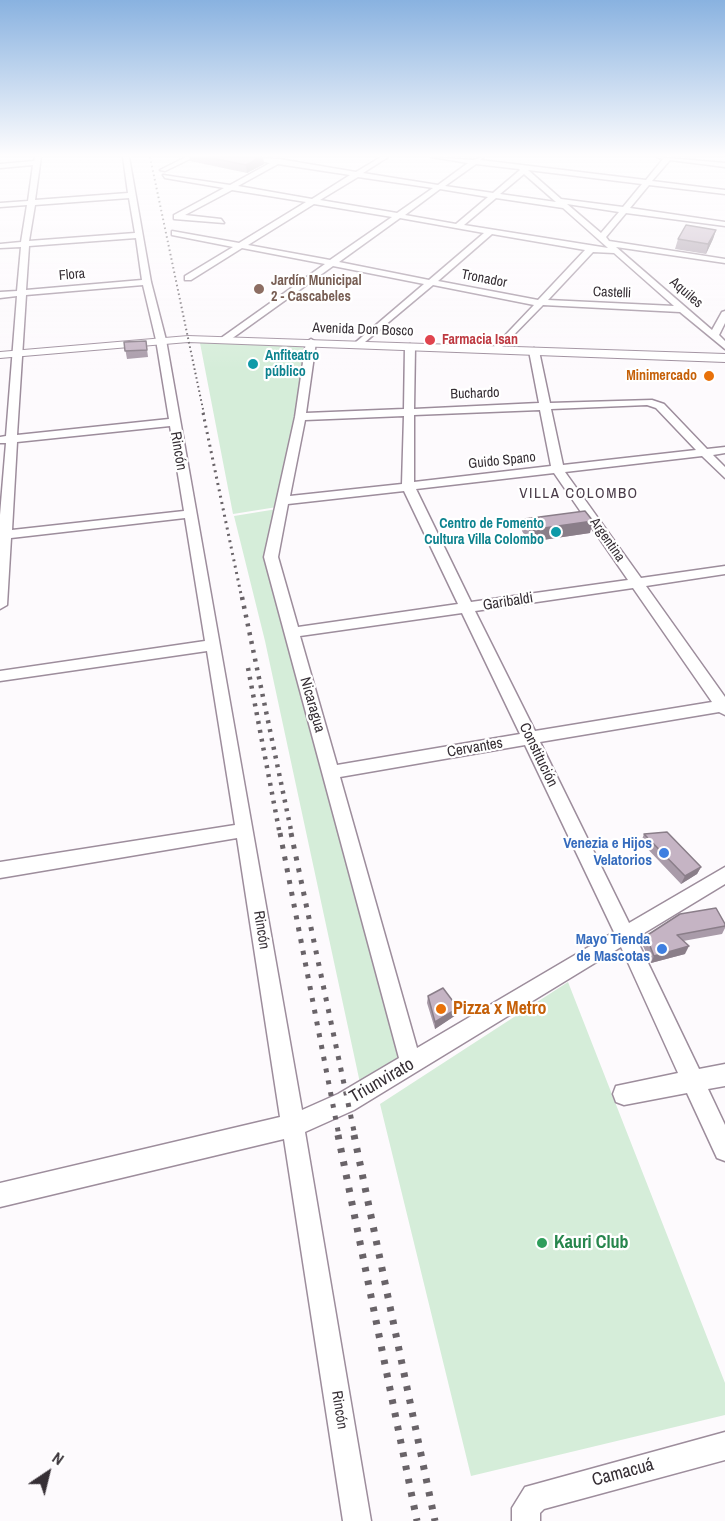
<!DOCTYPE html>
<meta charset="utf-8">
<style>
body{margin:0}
#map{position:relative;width:725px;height:1521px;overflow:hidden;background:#fdfafd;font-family:"Archivo Narrow",sans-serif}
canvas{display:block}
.north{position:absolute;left:18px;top:1443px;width:60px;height:60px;-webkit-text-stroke:4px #fff;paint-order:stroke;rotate:35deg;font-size:16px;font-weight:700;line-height:24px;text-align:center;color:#362f35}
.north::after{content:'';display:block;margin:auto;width:21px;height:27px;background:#362f35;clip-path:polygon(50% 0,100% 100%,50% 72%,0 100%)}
</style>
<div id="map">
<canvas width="725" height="1521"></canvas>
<div class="north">N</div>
</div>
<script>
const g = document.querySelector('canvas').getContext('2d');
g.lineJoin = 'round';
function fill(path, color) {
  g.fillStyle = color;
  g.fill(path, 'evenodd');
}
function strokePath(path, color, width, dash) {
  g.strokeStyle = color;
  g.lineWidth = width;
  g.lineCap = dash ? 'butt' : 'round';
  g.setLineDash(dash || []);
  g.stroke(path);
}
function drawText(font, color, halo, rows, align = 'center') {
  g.font = font + ' "Archivo Narrow",sans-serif';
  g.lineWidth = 4.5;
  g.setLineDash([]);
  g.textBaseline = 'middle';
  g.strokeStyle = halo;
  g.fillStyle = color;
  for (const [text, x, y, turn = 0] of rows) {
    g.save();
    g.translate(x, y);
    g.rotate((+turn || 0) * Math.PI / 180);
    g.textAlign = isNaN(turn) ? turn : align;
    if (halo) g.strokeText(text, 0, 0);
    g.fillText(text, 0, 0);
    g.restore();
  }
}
fill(new Path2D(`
 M200,343L300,346L306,349L295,424L277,507L233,514Z
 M277,509L267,553L404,1058L360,1083L265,641L234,516Z
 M568,982L725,1383V1415L471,1476L380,1104Z`), '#d5edd9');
const minor = new Path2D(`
 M35,157H41L35,200L128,193L123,157H129L151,282L166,340L302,1110L338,1094L399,1058L264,557L295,417L306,342L311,339L316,342L306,413L404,409L405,347L410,344L415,347L414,409L539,403L529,351L534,348L539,351L550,403L652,400L664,404L707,449L725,447V453L713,455L725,467V478L702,456L565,472L641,578L725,566V574L646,586L725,697V715L719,712L540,742L629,923L725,867V884L636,938L699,1069L725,1064V1086L708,1089L725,1125V1161L717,1158L687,1093L624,1105L616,1102L613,1094L616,1086L678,1073L621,947L354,1110L305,1132L371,1521H343L284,1139L0,1207V1183L280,1117L237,838L0,878V862L235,825L207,651L0,681V671L205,641L185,518L11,538L7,605L0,609V515L6,443H0V437L6,436L17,296L0,298V292L17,291L21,247L0,248V244L21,242L27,205L0,207V203L28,201L33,165L0,168V164L34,161ZM129,198L135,233L29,241L35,205ZM136,238L142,280L26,290L29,246ZM143,285L156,340L169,419L17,435L26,295ZM647,405L656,408L696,450L563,465L551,409ZM540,410L551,466L414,482V415ZM404,416L402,484L290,496L305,420ZM170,426L184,511L12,530L17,442ZM554,473L628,580L471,602L416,489ZM404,491L458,604L298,627L278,557L288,504ZM633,588L712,702L535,731L475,611ZM462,613L520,734L337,765L300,636ZM525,745L614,932L417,1048L340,777Z
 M186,157H194L165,171L160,170Z
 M240,157L279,159L356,172L381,157H388L363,173L438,185L468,163L432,157L473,160L484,157L480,160L646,180L663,159L657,157L725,163V167L670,160L652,181L725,190V194L649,185L630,208L725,222V226L626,213L606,237L609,241L725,259V263L616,247L712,330L722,312L725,311V323L719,335L725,341V349L680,312L543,305L497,352L494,351V347L534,305L433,285L359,347L356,346V342L424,284L333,266L227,342H221V338L325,264L242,248L191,280H185V276L233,247L172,235V231L239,243L306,202L232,190L185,215L221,219L224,223L174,219V215L224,188L165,178L163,175L230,185L270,163ZM278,164L350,175L312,199L238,186ZM476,164L519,169L520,170L493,193L445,186ZM528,170L642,184L623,207L561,199ZM524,174L556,202L500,194ZM358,177L433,188L397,213L320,200ZM440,189L488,197L456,224L405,215ZM496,198L563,208L608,248L464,225ZM314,204L392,217L330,260L248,245ZM567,204L619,212L601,233ZM400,218L484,233L429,280L339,262ZM492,234L585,250L538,300L438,281ZM593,252L614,253L674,306L548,300Z
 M725,1432V1460L544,1509L540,1513V1521H512V1508L525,1487Z`);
const major = new Path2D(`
 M188,336L725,354V362L188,342L0,358V352Z`);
strokePath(minor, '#9d8d9c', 3);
strokePath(major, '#9d8d9c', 2);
fill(minor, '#fff');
fill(major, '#fff');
strokePath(new Path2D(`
 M150,157L204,414`), '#696368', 2, [1.5, 3]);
strokePath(new Path2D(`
 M203,413L242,599`), '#696368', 3, [2, 4.5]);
strokePath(new Path2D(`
 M242,597L292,835
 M248,668L280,835`), '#696368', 4.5, [3, 6]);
strokePath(new Path2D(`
 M280,833L339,1136
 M291,833L355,1136`), '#696368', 5, [4, 8]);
strokePath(new Path2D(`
 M338,1135L417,1521
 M354,1135L435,1521`), '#696368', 7, [4.5, 9]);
fill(new Path2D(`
 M189,157H263L264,164L247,173L190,161Z
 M716,230L713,239L706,254L675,249L678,239Z
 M146,341L148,357L127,359L124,342Z
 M524,519L590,533L529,542L522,531Z
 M644,834L701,867L697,874L681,884L641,842Z
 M725,924V928L722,934L683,941L685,954L651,963L642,944L646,936Z
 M428,996L458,1008L456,1015L435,1029L427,1003Z`), '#a99ba9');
fill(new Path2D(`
 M261,157H263L264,164L247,173L246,165Z
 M716,230L713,239L706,254L708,244Z
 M593,521L590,533L529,542L530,530Z
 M701,867L697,874L681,884L685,876Z
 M689,946L685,954L651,963L654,956Z
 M458,1008L456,1015L435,1029V1022Z`), '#8a7e89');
const building = new Path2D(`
 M206,157H261L246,165Z
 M686,225L716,230L708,244L678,239Z
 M146,341L147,350L125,351L124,342Z
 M585,511L593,521L530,530L524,519Z
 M667,832L701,867L685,876L644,834Z
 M716,908L725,924V926L677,935L689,946L654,956L646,936L680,914Z
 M443,988L458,1008L435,1022L428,996Z`);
fill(building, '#c5b4c4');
strokePath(building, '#8a7e89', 1.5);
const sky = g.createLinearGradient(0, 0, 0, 370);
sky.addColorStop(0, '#89b2e0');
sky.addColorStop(0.42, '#fefdfe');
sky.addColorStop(1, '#fefdfe00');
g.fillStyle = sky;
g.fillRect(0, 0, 725, 370);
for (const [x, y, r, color] of [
 [259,289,6,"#8d6e63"],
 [430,340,6,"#e0444e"],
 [253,364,6,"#0f9aa8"],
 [709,376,6,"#e8710a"],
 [556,532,6,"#0f9aa8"],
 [664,853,6,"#3f7fe0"],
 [662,949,6,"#3f7fe0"],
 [441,1009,6,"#e8710a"],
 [542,1243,6,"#2e9e5b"]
]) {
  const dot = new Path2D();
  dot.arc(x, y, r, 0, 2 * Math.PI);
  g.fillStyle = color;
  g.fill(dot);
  strokePath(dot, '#fff', 2);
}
drawText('14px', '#362f35', '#fff', [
 ["Flora",72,275,-5],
 ["Tronador",484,279,11],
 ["Castelli",612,293,2],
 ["Aquiles",686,293,41],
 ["Avenida Don Bosco",363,330,2],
 ["Buchardo",475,394,-2],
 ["Guido Spano",502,461,-6],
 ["Argentina",607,540,55]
]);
drawText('bold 14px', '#785e54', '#fff', [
 ["Jardín Municipal",271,281],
 ["2 - Cascabeles",271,297]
], 'left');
drawText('bold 14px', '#be3a42', '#fff', [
 ["Farmacia Isan",442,340]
], 'left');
drawText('bold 14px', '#0d838f', '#fff', [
 ["Anfiteatro",265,356],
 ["público",265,372],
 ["Centro de Fomento",544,524,"right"],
 ["Cultura Villa Colombo",544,540,"right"]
], 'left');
drawText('bold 14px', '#c56008', '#fff', [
 ["Minimercado",697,376]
], 'right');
drawText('15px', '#362f35', '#fff', [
 ["Rincón",178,451,80],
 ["Garibaldi",508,602,-9],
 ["Nicaragua",312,705,74],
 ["Cervantes",475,748,-10],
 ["Constitución",538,755,64],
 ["Rincón",261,930,81],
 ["Rincón",339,1410,81]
]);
g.letterSpacing = '1.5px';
drawText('15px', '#4a3c49', '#fff', [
 ["VILLA COLOMBO",579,494]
]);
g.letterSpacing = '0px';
drawText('bold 15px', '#366cbe', '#fff', [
 ["Venezia e Hijos",652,844],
 ["Velatorios",652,861],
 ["Mayo Tienda",650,940],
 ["de Mascotas",650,957]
], 'right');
drawText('bold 18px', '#c56008', '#fff', [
 ["Pizza x Metro",453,1009]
], 'left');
drawText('18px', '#362f35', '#fff', [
 ["Triunvirato",382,1081,-30],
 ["Camacuá",623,1473,-15]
]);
drawText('bold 18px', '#27864d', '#fff', [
 ["Kauri Club",554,1243]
], 'left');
</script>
